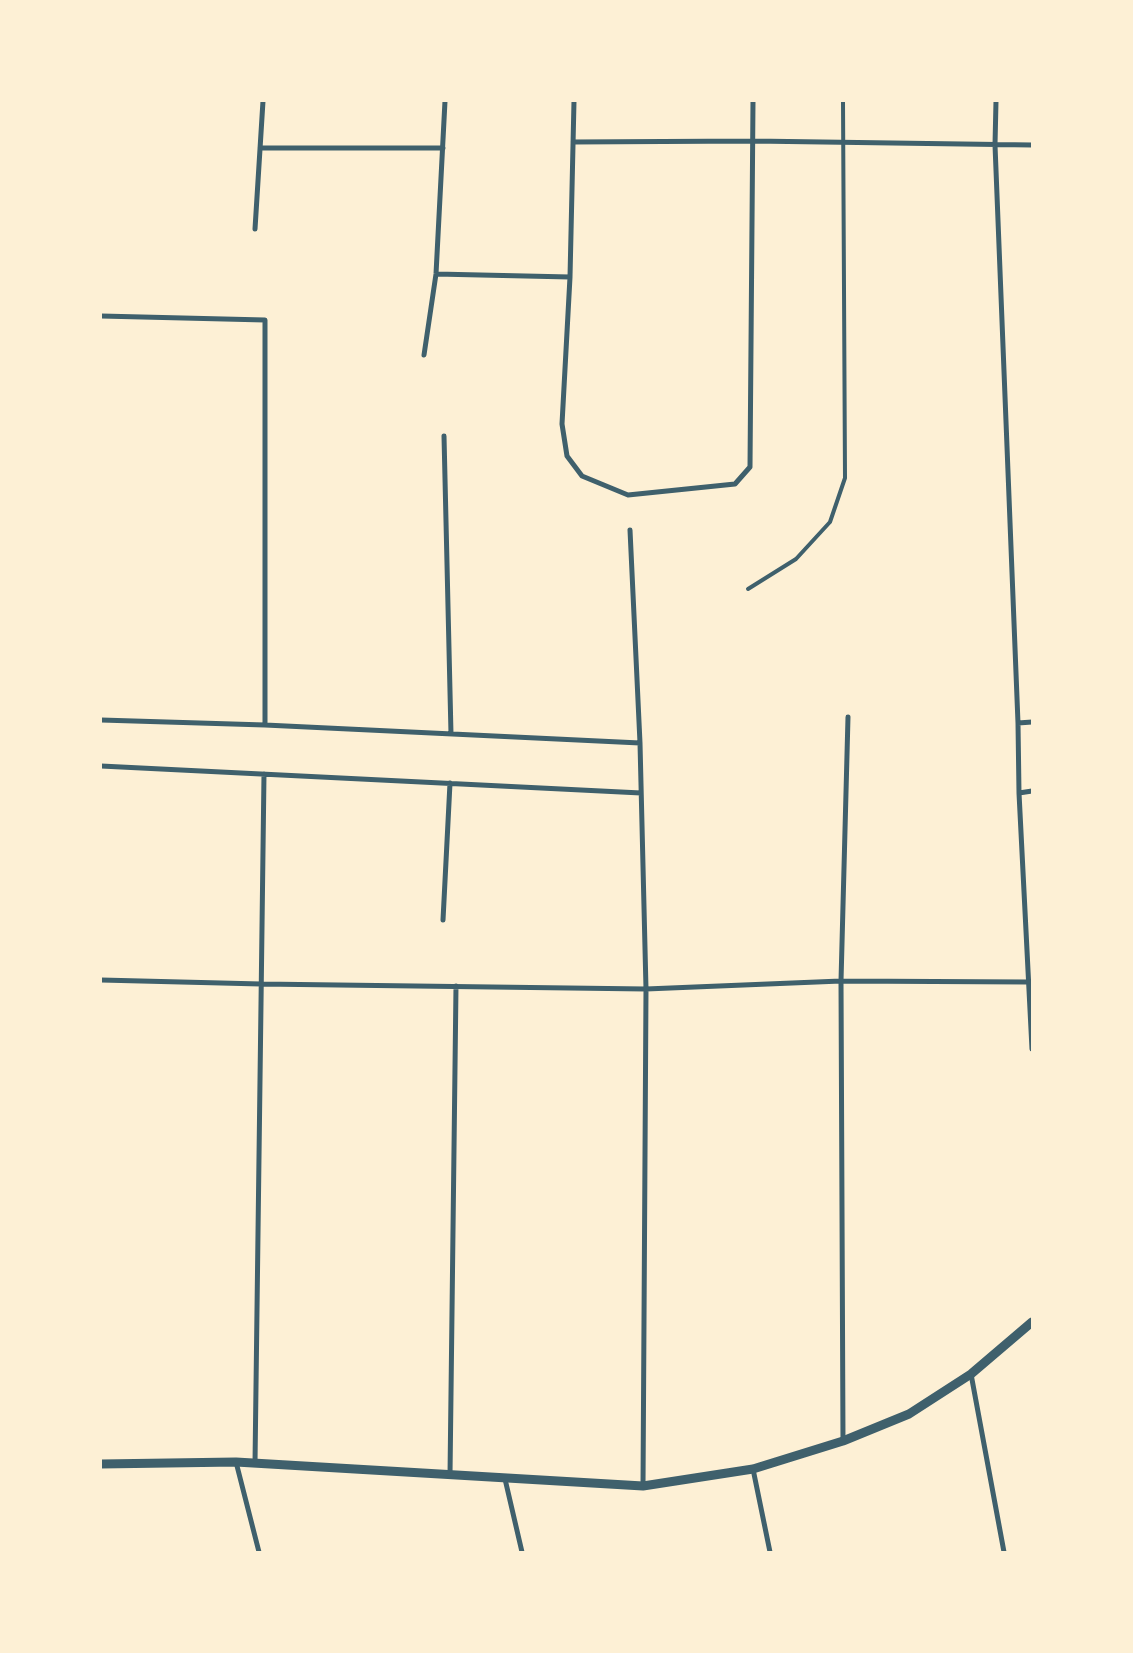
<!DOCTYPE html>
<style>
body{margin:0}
#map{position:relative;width:1133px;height:1653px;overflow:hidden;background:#fdf0d5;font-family:"Roboto Condensed",sans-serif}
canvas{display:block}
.frame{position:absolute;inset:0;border:102px solid #fdf0d5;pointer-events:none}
</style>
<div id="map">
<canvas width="1133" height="1653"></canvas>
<div class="frame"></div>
</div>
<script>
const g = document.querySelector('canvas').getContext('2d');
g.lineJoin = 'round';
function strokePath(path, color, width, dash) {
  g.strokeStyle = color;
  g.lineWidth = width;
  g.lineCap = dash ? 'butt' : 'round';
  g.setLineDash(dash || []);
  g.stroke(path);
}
strokePath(new Path2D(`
 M748,589L796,559L830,522L845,478L843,101`), '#3f606c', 4);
strokePath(new Path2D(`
 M574,101L570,277L562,424L567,456L582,476L628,495L735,484L750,467L753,101
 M996,101L995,145L1018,723L1019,793L1032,1049
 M573,142L753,141L1032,145
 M260,148H443
 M255,229L263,101
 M436,274L570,277
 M101,316L265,320V725
 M424,355L436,274L445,101
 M444,436L451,734
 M630,530L640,743L646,989L643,1486
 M101,720L265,725L640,743
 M1018,723L1032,722
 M101,766L641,793
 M1019,793L1032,791
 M443,920L450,783
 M101,980L261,984L646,989L841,981L1027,982
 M971,1374L1004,1552
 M843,1441L841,981L848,717
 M236,1462L259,1552
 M255,1463L264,774
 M753,1469L770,1552
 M450,1475L456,986
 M505,1479L522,1552`), '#3f606c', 5);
strokePath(new Path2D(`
 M101,1464L236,1462L643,1486L753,1469L843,1441L909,1414L971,1374L1032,1322`), '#3f606c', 9);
</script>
